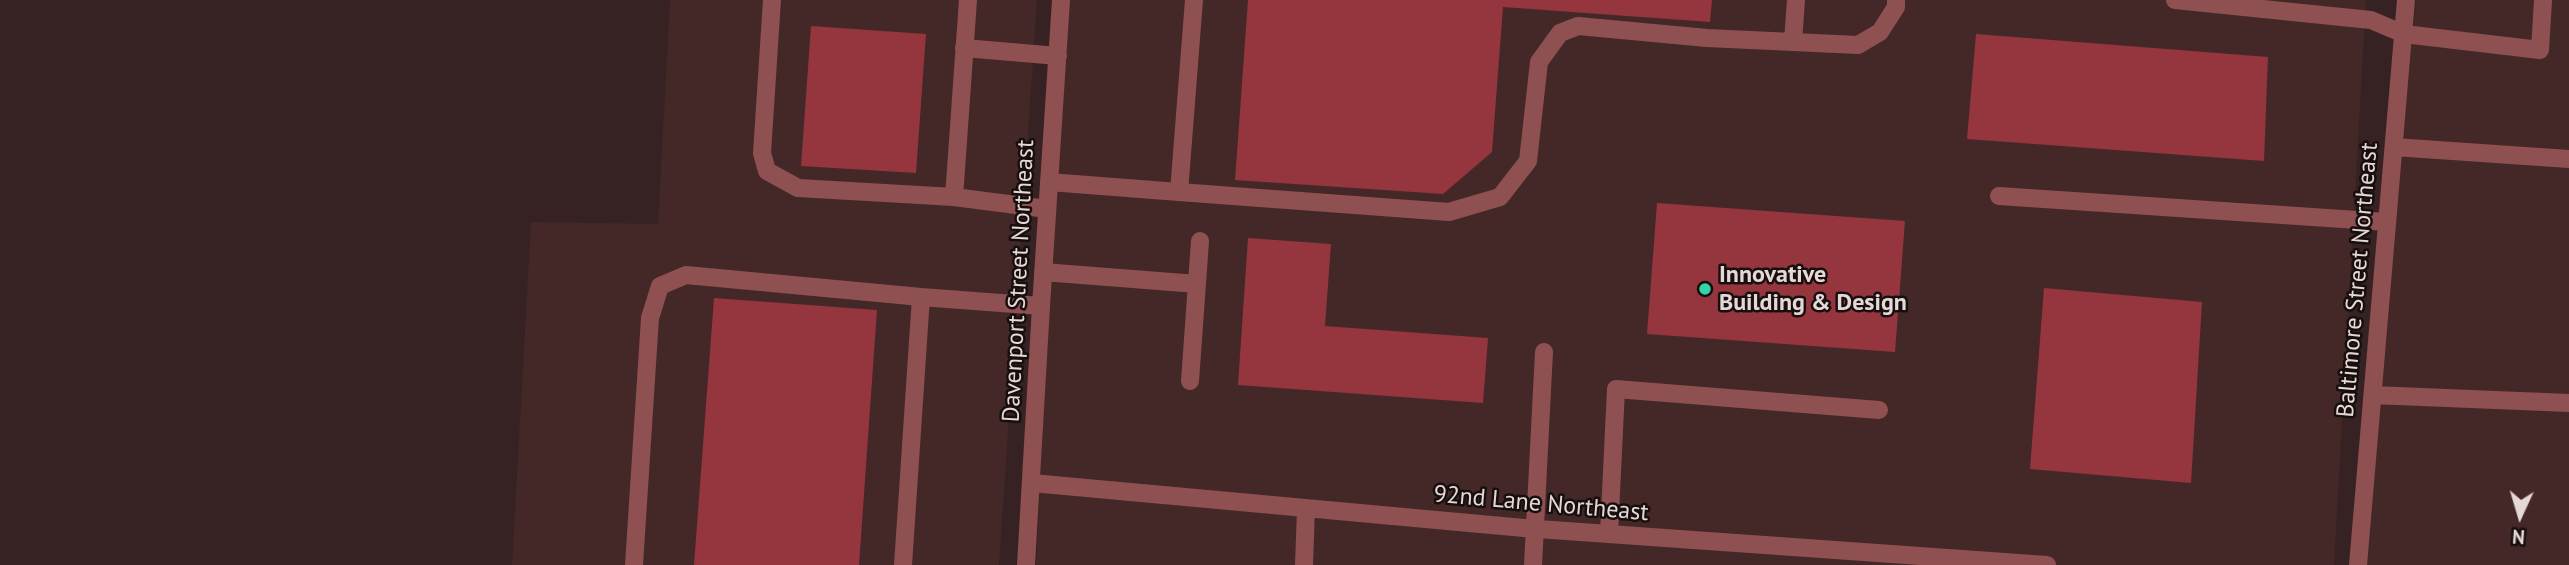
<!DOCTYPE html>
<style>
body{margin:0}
#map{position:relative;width:2569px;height:565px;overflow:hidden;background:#362222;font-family:"PT Sans",sans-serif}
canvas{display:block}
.north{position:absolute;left:2485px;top:481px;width:70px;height:70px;-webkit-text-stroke:5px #170e0e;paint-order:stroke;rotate:184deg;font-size:19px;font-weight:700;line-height:28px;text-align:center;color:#e7d8d8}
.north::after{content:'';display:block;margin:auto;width:24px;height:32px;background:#e7d8d8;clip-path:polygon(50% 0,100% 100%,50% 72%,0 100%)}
</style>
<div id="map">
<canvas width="2569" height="565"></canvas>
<div class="north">N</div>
</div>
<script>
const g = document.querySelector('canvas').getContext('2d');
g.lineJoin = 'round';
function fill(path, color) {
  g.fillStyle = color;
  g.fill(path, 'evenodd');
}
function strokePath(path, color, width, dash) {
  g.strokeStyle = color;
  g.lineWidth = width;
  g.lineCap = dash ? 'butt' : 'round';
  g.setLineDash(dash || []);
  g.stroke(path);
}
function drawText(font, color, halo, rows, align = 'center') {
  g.font = font + ' "PT Sans",sans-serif';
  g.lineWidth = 5;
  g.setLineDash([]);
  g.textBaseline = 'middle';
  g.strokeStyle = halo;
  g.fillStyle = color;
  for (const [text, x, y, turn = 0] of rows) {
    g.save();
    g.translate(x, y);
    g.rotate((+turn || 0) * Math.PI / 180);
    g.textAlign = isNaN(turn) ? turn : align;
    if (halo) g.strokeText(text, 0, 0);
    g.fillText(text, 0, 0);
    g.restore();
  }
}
fill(new Path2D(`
 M670,0H1037L999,565H512L531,222L658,224Z
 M1065,0H2366L2334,565H1036Z
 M2416,0H2569V565H2359Z`), '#442828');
fill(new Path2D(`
 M1248,0H1712L1710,22L1503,7L1492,152L1443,194L1235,180Z
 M811,26L926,34L916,173L801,166Z
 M1976,34L2268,57L2264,161L1967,139Z
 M1657,203L1905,221L1895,352L1647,334Z
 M1248,238L1331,244L1325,326L1488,338L1483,403L1238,385Z
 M2044,288L2202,302L2191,483L2030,469Z
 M714,298L877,310L859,565H694Z`), '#95353d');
strokePath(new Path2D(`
 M772,0L762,153L767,171L798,188L954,197
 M968,0L954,197L1047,209
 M2175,0L2371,20L2404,34L2540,50L2543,0
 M1793,42L1796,0
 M964,48L1058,56
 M2394,147L2569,159
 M1049,182L1179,192L1194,0
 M1179,192L1449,212L1500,197L1528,161L1539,62L1560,33L1578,26L1707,38L1858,45L1880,32L1896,7V0
 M1999,196L2387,222
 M1043,272L1197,284
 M1190,381L1200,241
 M2373,395L2569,403
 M1032,483L1524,528L2047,565
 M1609,534L1616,389L1879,410
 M634,565L650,318L660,286L686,275L921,297
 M903,565L921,297L1041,306
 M1026,565L1041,306L1061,0
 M1304,565L1306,508
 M1533,565L1544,352
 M2358,565L2406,0`), '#8f5051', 18);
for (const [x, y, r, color] of [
 [1705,289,7,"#35d4a7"]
]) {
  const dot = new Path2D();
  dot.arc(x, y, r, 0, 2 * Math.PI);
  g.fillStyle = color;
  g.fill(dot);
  strokePath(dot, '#170e0e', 2.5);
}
drawText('bold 24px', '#e7d8d8', '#170e0e', [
 ["Innovative",1719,275],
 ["Building & Design",1719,303]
], 'left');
drawText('24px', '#e7d8d8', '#170e0e', [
 ["Baltimore Street Northeast",2358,280,-85],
 ["Davenport Street Northeast",1019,281,-87],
 ["92nd Lane Northeast",1541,504,5]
]);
</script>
